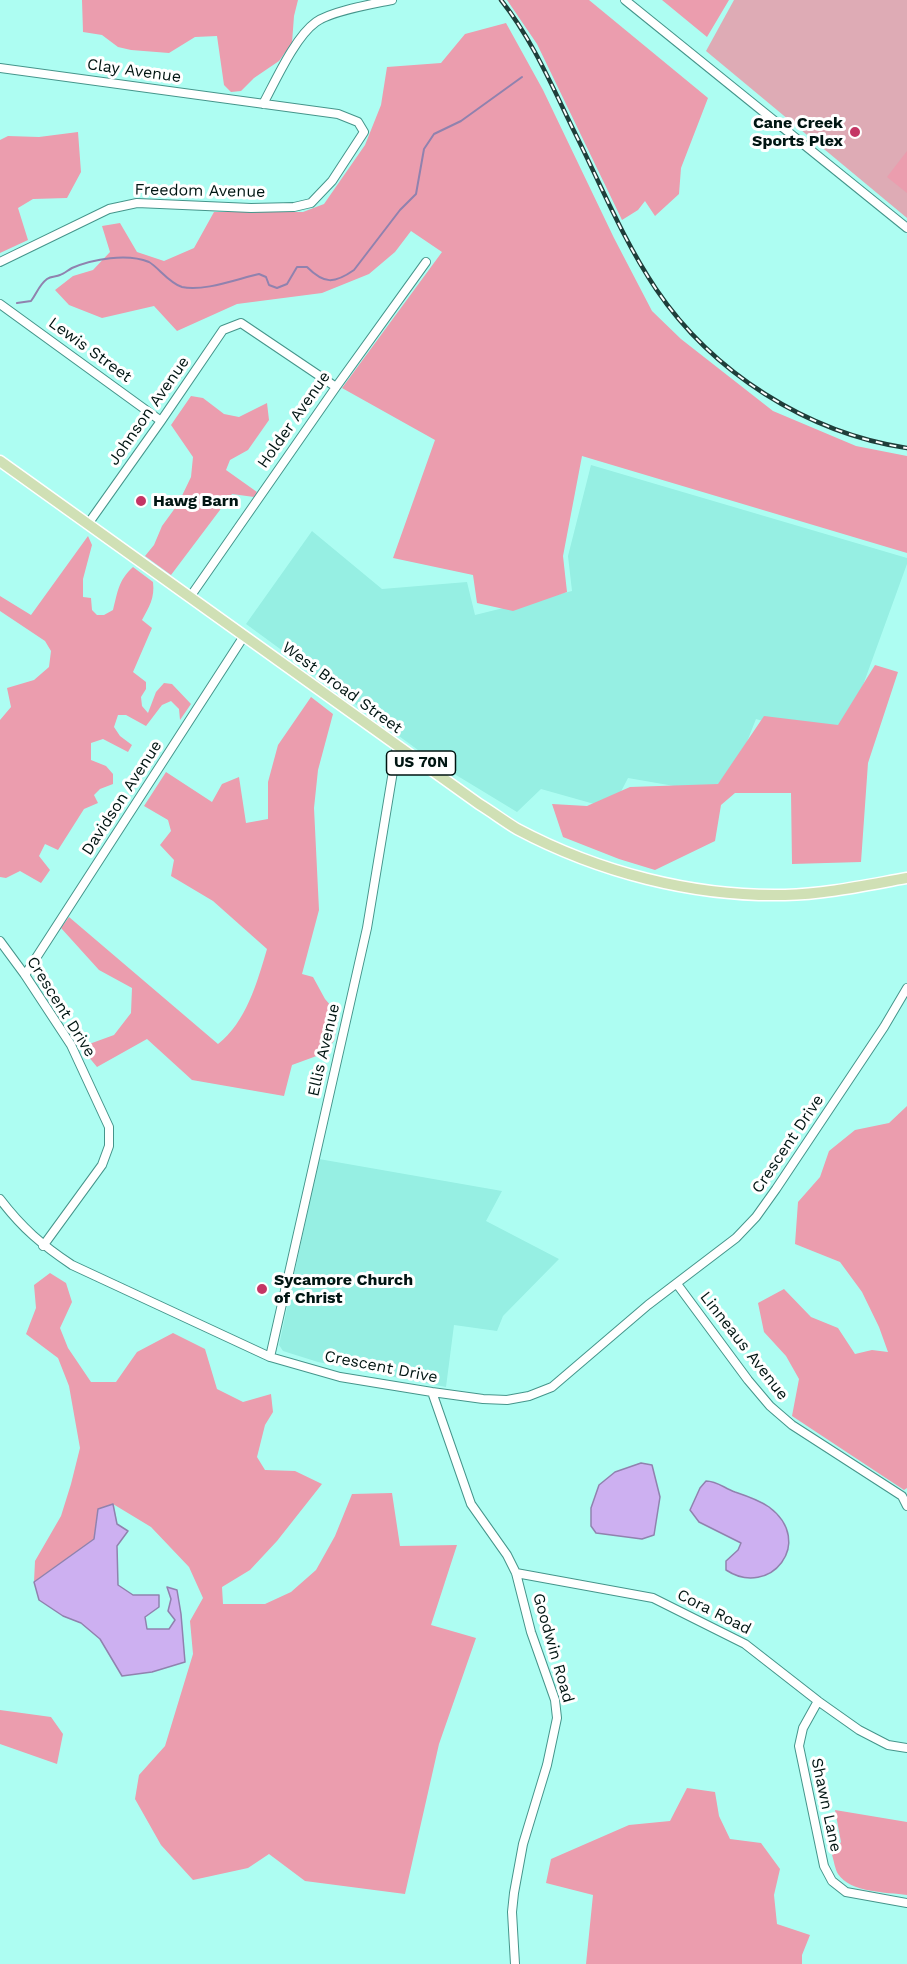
<!DOCTYPE html>
<style>
body{margin:0}
canvas{display:block;background:#adfdf2}
</style>
<canvas width="907" height="1964"></canvas>
<script>
const g = document.querySelector('canvas').getContext('2d');
g.lineJoin = 'round';
function fill(path, color) {
  g.fillStyle = color;
  g.fill(path, 'evenodd');
}
function strokePath(path, color, width, dash) {
  g.strokeStyle = color;
  g.lineWidth = width;
  g.lineCap = dash ? 'butt' : 'round';
  g.setLineDash(dash || []);
  g.stroke(path);
}
function drawText(font, color, halo, rows, align = 'center') {
  g.font = font + ' "Work Sans",sans-serif';
  g.lineWidth = 6;
  g.setLineDash([]);
  g.textBaseline = 'middle';
  g.strokeStyle = halo;
  g.fillStyle = color;
  for (const [text, x, y, turn = 0] of rows) {
    g.save();
    g.translate(x, y);
    g.rotate((+turn || 0) * Math.PI / 180);
    g.textAlign = isNaN(turn) ? turn : align;
    if (halo) g.strokeText(text, 0, 0);
    g.fillText(text, 0, 0);
    g.restore();
  }
}
fill(new Path2D(`
 M591,465L907,558V564L842,743L756,719L726,795L628,778L612,809L541,789L517,812L433,761L246,624L312,531L382,589L467,582L475,615L572,591L568,556Z
 M319,1159L502,1191L486,1221L559,1259L503,1316L497,1331L454,1325L446,1387L318,1362L283,1351L279,1345Z`), '#96efe3');
fill(new Path2D(`
 M734,0H907V218L706,51Z`), '#deabb5');
fill(new Path2D(`
 M82,0H298L294,16L292,43L279,61L254,78L241,91L231,92L224,85L217,36L195,37L169,53L131,50L118,47L102,35L83,32Z
 M507,0H589L708,98L681,168L679,194L655,216L645,201L638,210L622,220L537,44Z
 M662,0H729L707,37Z
 M506,23L543,90L614,238L652,311L681,339L773,411L856,446L907,456V553L582,456L563,556L567,592L513,611L477,603L473,575L393,558L435,440L342,388L442,252L411,231L395,252L369,274L322,293L237,304L177,331L154,306L102,318L69,305L55,290L73,276L93,270L110,252L102,226L120,223L137,252L164,261L194,248L214,212H303L324,204L365,145L381,105L387,67L441,63L465,34Z
 M78,132L81,172L67,198L33,199L18,208L28,240L0,253V140L8,136L39,137Z
 M907,151V193L887,177Z
 M191,396L203,398L224,414L239,417L267,403L269,420L248,450L230,460L226,470L257,492L254,497L232,494L171,575L145,556L154,545L162,526L178,504L191,477L193,457L171,425Z
 M88,536L92,545L83,579V597L91,598L92,610L97,615H104L113,610C118,591 118,581 133,567L153,582C155,598 149,607 142,620L152,628L133,672L146,682V689L141,697L142,706L148,713L156,692L164,683L172,684L191,704L180,720L179,709L171,701L162,705L146,726L126,715H118L114,727L120,736L132,745L128,752L103,739L91,743V760L106,766L113,774V784L100,789L94,795L98,803L84,809L58,850L45,844L39,856L50,870L41,883L20,871L6,878L0,877V720L11,707L7,688L34,680L49,667L51,651L45,641L0,611V596L31,615Z
 M875,665L898,672L868,763L861,862L792,864L791,793H735L721,805L715,841L655,870L619,859L563,837L552,804L587,806L630,787L718,784L764,716L838,725Z
 M311,697L333,714L318,770L314,808L319,910L302,974L313,977L325,999L339,1015L334,1041L322,1054L292,1065L284,1096L192,1080L147,1039L97,1067L78,1044L92,1043L114,1035L131,1013L132,988L99,970L61,928L69,917L218,1044C246,1022 257,983 267,949L213,901L171,876L174,860L160,845L171,831L168,820L144,806L166,772L212,802L222,784L239,777L246,823L268,819V782L278,745Z
 M907,1106V1488L904,1490L792,1416L799,1379L786,1356L764,1332L758,1303L784,1289L811,1317L838,1328L855,1354L872,1350L888,1352L879,1327L862,1292L840,1262L795,1244L798,1202L820,1177L829,1151L855,1130L889,1123Z
 M50,1273L66,1283L72,1302L60,1328L68,1348L91,1382H116L137,1352L173,1333L205,1349L217,1389L243,1402L271,1394L273,1412L265,1425L257,1457L265,1470L295,1471L322,1484L277,1541L250,1570L222,1587L223,1604H265L291,1592L316,1570L335,1536L352,1494L392,1493L400,1546L457,1545L431,1625L476,1638L439,1744L405,1894L305,1881L269,1854L248,1868L193,1880L161,1845L135,1799L139,1775L165,1746L193,1654L190,1621L203,1598L189,1567L151,1527L113,1504L98,1509L94,1539L34,1582L35,1561L61,1516L71,1484L80,1448L69,1386L58,1358L26,1334L36,1308L34,1285Z
 M0,1710L51,1717L63,1734L57,1764L0,1744Z
 M687,1788L715,1792L719,1816L730,1839L761,1843L780,1869L774,1895L777,1924L810,1935L802,1955V1964H586L593,1895L546,1883L551,1859L629,1825L670,1821Z
 M835,1810L907,1822V1895C886,1892 851,1893 838,1874C835,1869 834,1861 832,1855L841,1842Z`), '#eb9dae');
const water = new Path2D(`
 M641,1463L652,1465L660,1497L654,1535L642,1539L596,1533L591,1526V1508L599,1485L615,1472Z
 M706,1481C717,1481 724,1488 735,1492C747,1496 759,1500 769,1507C816,1542 770,1599 726,1570V1561L738,1550L741,1543L699,1522L690,1510L700,1488Z
 M113,1504L117,1524L128,1531L117,1546L118,1585L133,1595H159V1607L145,1617L147,1629H169L175,1620L168,1611L171,1599L167,1587L177,1590L181,1614L185,1662L152,1672L122,1676L100,1639L81,1623L63,1616L39,1600L34,1582L94,1539L98,1509Z`);
fill(water, '#cdb0f1');
strokePath(water, '#9082ae', 1.5);
strokePath(new Path2D(`
 M17,303L31,301C37,293 39,285 47,279C51,276 56,277 60,275C64,274 68,270 72,268C93,259 127,253 149,262C158,267 169,283 182,287C203,292 237,279 259,274L266,277L269,285L277,288L287,284L297,267H307C324,284 334,284 354,270L400,210L416,194L424,149L434,134L461,121L522,77`), '#9082ae', 2);
const minor = new Path2D(`
 M625,0L907,228
 M0,68L338,114L358,122L364,132L332,181L311,203L294,207L251,208L137,203L109,209L0,262
 M263,104C276,80 295,37 316,22C331,11 373,4 392,0
 M0,304L161,421
 M88,524L161,421L223,330L241,323L336,387
 M190,597L336,387L426,262
 M0,941L25,975L71,1045L109,1127V1146L102,1165L43,1246
 M25,975L244,636
 M0,1199C22,1228 42,1245 72,1265L270,1357L340,1377L432,1392L483,1399L507,1400L529,1396L552,1387L648,1305L736,1238L756,1217L776,1189L884,1027L907,988
 M677,1284L748,1380L770,1406L792,1425L902,1496L907,1506
 M270,1357L367,928L397,747
 M432,1392L471,1504L507,1555L516,1573L531,1632L555,1700L557,1718L547,1765L523,1844L514,1893L512,1912L515,1964
 M516,1573L653,1598L745,1644L818,1701L859,1730L888,1745L907,1748
 M818,1701L803,1728L799,1746L824,1866L832,1881L846,1892L907,1903`);
const major = new Path2D(`
 M0,461L479,804C492,812 504,821 517,829C598,872 693,897 785,895C826,894 867,885 907,878`);
strokePath(minor, '#45958b', 10);
strokePath(major, '#fff', 13);
strokePath(minor, '#fff', 8);
strokePath(major, '#d0e0b5', 10);
const rail = new Path2D(`
 M501,0C532,39 552,86 574,131C600,183 623,240 656,289C712,372 807,433 907,448`);
strokePath(rail, '#1f3e3a', 4.5);
strokePath(rail, '#fff', 2, [7]);
for (const [x, y, r, color] of [
 [855,132,6,"#c43665"],
 [141,501,6,"#c43665"],
 [262,1289,6,"#c43665"]
]) {
  const dot = new Path2D();
  dot.arc(x, y, r, 0, 2 * Math.PI);
  g.fillStyle = color;
  g.fill(dot);
  strokePath(dot, '#fff', 2);
}
for (const [x, y, w] of [
 [421,763,69]
]) {
  const box = new Path2D();
  box.roundRect(x - w / 2, y - 12, w, 24, 4.5);
  g.fillStyle = '#fff';
  g.fill(box);
  strokePath(box, '#001512', 1.5);
}
drawText('bold 15px', '#001512', null, [
 ["US 70N",421,763]
]);
drawText('16px', '#001512', '#fff', [
 ["Clay Avenue",134,71,8],
 ["Freedom Avenue",200,191,1],
 ["Lewis Street",90,350,36],
 ["Johnson Avenue",149,411,-55],
 ["Holder Avenue",294,420,-55],
 ["West Broad Street",342,688,36],
 ["Davidson Avenue",122,798,-57],
 ["Crescent Drive",61,1007,58],
 ["Ellis Avenue",324,1050,-77],
 ["Crescent Drive",788,1144,-56],
 ["Linneaus Avenue",744,1346,52],
 ["Crescent Drive",381,1367,11],
 ["Cora Road",714,1612,27],
 ["Goodwin Road",553,1648,74],
 ["Shawn Lane",826,1805,78]
]);
drawText('bold 16px', '#001512', '#fff', [
 ["Cane Creek",843,123,"right"],
 ["Sports Plex",843,141,"right"],
 ["Hawg Barn",153,501],
 ["Sycamore Church",274,1280],
 ["of Christ",274,1298]
], 'left');
</script>
